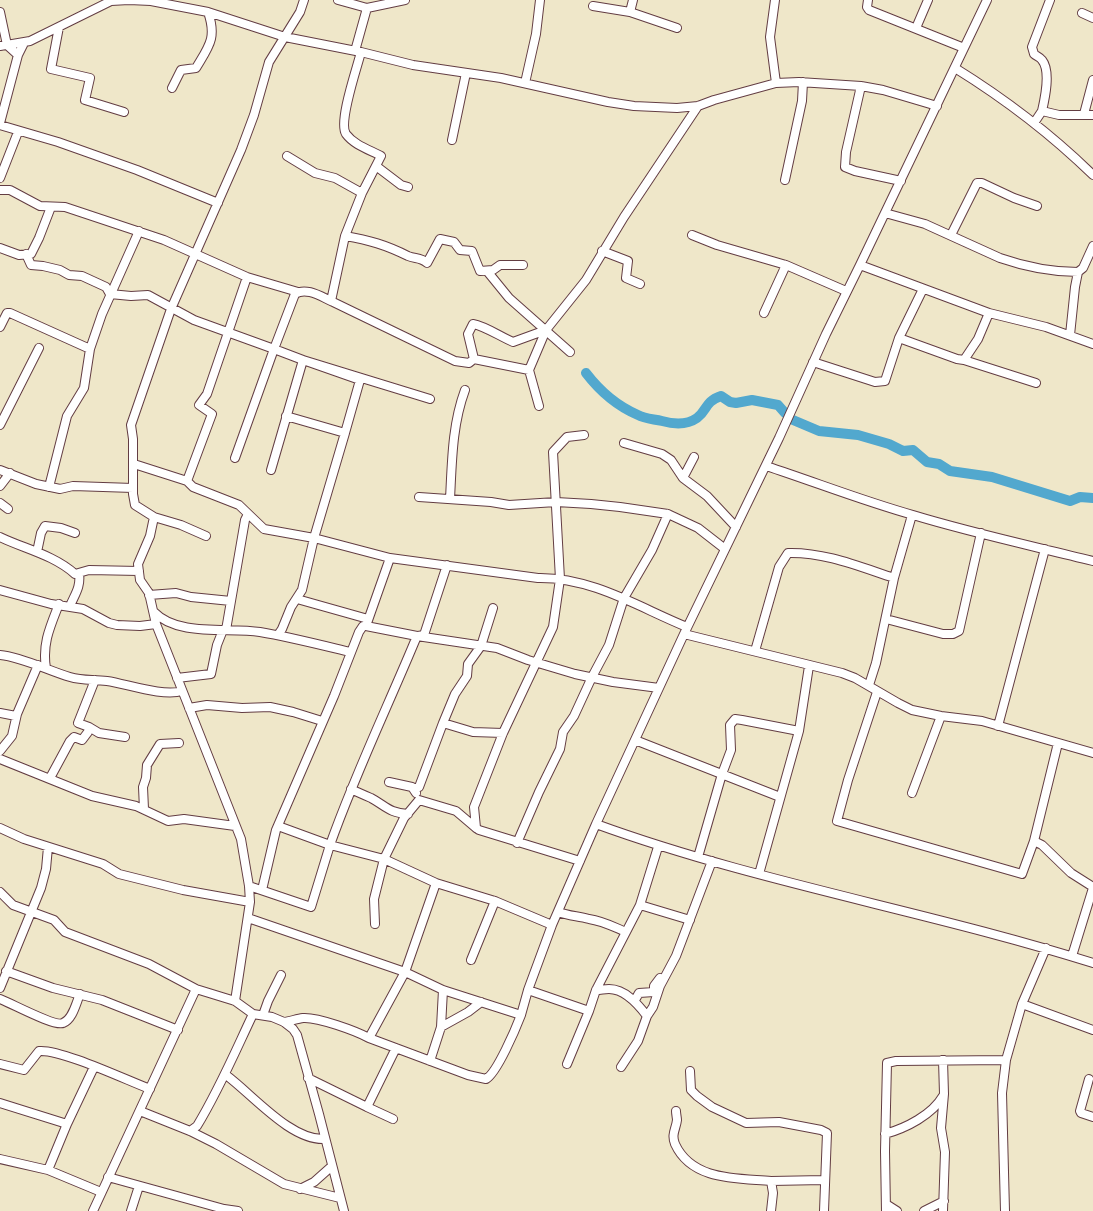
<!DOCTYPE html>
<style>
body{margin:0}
canvas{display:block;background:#efe7c9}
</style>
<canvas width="1093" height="1211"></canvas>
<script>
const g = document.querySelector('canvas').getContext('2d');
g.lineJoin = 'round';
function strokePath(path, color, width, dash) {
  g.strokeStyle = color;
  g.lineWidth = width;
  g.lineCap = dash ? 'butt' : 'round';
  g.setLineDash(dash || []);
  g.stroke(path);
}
strokePath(new Path2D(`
 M586,373C599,390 617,406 638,415C645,419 654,419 662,421C673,424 687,425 697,418C708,410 704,402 721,396L730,402L736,403L752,400L778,405L785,413
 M793,420L819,431L858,435L889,444L903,451L913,450L927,462L939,464L950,471L992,477L1070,501L1080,497L1093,498`), '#52a8ce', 10);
const minor = new Path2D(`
 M129,0L151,1L208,12L285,37L361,52L413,65L501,78L608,102L634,106L677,108L698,106L714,100L776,83L799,82L861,86L883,90L937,106
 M338,0L367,8L405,0
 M775,0L770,37L776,83
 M868,0L867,7L869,10L964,48
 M593,6L630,12L677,28
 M0,12L7,45L18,55
 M630,12L633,0
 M1082,13L1093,18
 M59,27L51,69L90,78L85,100L124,112
 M916,28L928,0
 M0,46L30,41L111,1L129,0
 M355,51L367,8
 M955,68C1005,99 1051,134 1093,175
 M525,83L536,34L540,0
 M861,86L846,152L845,167L855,171L901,181
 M172,88L181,70L196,68C209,46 217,38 208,12
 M1042,111C1045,98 1051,71 1042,60C1040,57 1036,56 1034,54L1032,47L1050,0
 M1084,114L1093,80
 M0,123L18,55L24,43
 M1034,123L1042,111L1059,115H1093
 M0,125L58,142L137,170L218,203
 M452,140L466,73
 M287,156L315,173L335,178L362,193
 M376,166L401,185L408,187
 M0,178L18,132
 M785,180L802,101L803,82
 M0,190H10L40,206L65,207L164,240L247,277L298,292
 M885,213L925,224L1000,258C1026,267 1051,272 1078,272
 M692,235L717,245L786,265L846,291
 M951,235L977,183H982L1014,198L1037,206
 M345,236C369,240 386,245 408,256C415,259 421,257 427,263L440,239L454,242L460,250L472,251L480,271L493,270L500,265H523
 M0,248L19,255L31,254L39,238L51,207
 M602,251L628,261L626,278L640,284
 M26,254L31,265L43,266L60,270L69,275L82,276L106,287L110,294L131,296L148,295L194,320L274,349L235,458
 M860,265L989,313L1046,327L1093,344
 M487,271L509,298L570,352
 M247,277L207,394L199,405L212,414L187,481L193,487L239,505L264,529L314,538L302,590L291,607L282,629L278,635
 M331,301L455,361L469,363L474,359
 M764,313L786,265
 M0,327L7,313H10L90,349
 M1070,335L1075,287L1078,272L1083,268L1093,246
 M899,338L957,359L964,360L978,339L989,313
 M474,359L468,334L473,324C485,326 501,337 513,342L546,330L586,280L624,217L698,106
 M474,359L529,370L546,330
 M964,360L1036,383
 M813,362L875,382L885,381L899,338L923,289
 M529,370L539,406
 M0,425L39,348
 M345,433L360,380L303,360L430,399
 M624,443L662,454L671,460L683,478
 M694,457L683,478L707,496L736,527
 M134,464L187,481
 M766,466C815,482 863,501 913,515C972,533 1033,546 1093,561
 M0,470L36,484L60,489L73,486L133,488
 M271,470L303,360L274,349L295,294C306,287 320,296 331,301L345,236L362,193L381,156C370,150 354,145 346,134C338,122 357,68 361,52
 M0,486L10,473
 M49,487L67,416L84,388L90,349L102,314L139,231
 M419,497L491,502L509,505L556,502L591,504L620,507L668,514L698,528L725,549
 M450,499C452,462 452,425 465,390
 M0,503L8,509
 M154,517L150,536L138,564L140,580L149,593L156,624L241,839L249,886L250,902L235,1001
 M206,536L181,525L154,517L135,505L133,494V439L131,425L171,309L241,150L254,115L269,62L300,12L304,0
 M0,537C25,549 54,555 75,574L89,570L139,571
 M37,552L41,533L45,526L61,528L75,533
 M390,558L538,578C592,577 640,608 687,627
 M0,590L51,604L83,609L109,623L117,625L140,626L156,624
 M149,595L176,593L191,597L231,601L245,520L248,514
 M297,599L368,619
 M70,606C75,594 81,587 79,573
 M154,612C178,637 228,627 260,632C290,637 321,645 350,652
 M886,619L943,634H953L959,631L981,533
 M226,630L231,601
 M684,634L842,673L855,678L898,703L912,710L941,716L982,721L1093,753
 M417,636L497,648L528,660L575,674L613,682L659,688
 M418,636L424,635L447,565
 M755,651L779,567L788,553C825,552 860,567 894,578
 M0,655C22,657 49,671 70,677C83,681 94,679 107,681C127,684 163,697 182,691
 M46,668C42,644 50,627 59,604
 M177,678L211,674L217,645L223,630
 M869,685L876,663L894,578L912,515
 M877,692L848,780L837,821L1022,874L1034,841L1042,845L1071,873L1093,887
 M189,708L207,705L242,708L270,707L293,712L322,721
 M0,713L16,716
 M443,723L455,694L467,676L468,664L481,646L493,608
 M998,726L1045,549
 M89,727L99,733L125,737
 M635,740L780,797
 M0,751L12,736L17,714L38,665
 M0,759L92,796L136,806L168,821L184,819L235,826
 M50,778L70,741L74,737L82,740L88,732L89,727L78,723L95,680
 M389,782L412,787L416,793
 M351,789C357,792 364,795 371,798C386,806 389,813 408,814
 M414,789L419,787L443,723L473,732L503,733
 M912,793L941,716
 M144,809L143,787L146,778L147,765L160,744L179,743
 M596,824C758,883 929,911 1093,963
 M278,826L330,845C355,774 388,706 417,636L366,626
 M0,828L24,839L103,864L119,874L183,890L250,902
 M1034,841L1058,743
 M517,843L539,792L560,749L563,732L574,716L592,677L609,645L624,598L652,550L668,514
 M698,857L722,774L731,750L730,725L735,719L742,720L799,731
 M580,861L479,830L476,828L474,807L503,733L553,627L560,579L553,452L567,437L584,435
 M759,874L799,731L809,666
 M249,886L311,907L330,845L384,859L436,883L495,901L552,925
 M262,890L276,830L334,696L359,632L363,626H366L390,558L314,538L345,433L286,416
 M0,892L13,905L54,920L65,932L149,964L196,989L235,1001L253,1014L272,1017L284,1022L293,1029L297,1035L319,1114L344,1211
 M640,905L690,920
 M558,912C569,916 578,916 589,919C603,921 614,927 626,932
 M248,918L405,972L443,990L521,1015L528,990L552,925L596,824L684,634L779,438L826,334L860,265L987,0
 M375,924L374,899L384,859L404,818L419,800L456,811L476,828
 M1072,956L1093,888
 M471,960L495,901
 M6,971L53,988L102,1000L178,1030
 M0,988L41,888L46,869L48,847
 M528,990L589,1011L596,990L640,905L658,847
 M596,990C601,990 604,989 609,989C625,989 638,1004 647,1016L638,1041L621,1067
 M0,999C11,1003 55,1027 63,1023C73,1019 76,1003 80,994
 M635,1000L639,993L654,992V986L660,978
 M1022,1004L1093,1030
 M263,1015L268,1001L281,975
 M647,1016L653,1007L660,986L676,956L712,861
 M284,1022C290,1021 297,1019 303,1018C318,1017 356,1031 369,1038L468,1075L486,1079C497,1073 516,1028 521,1015
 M441,1027L468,1012L481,1002
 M369,1038L405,972L436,883
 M943,1060L944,1094L941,1128L945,1152L943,1211
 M430,1061L441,1027L443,990
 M0,1064L24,1070L39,1051C61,1049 126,1080 150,1089
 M567,1064L589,1011
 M690,1071L691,1090L697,1096L712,1107L746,1123L779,1122L821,1130L827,1133L824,1211
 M226,1075C253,1095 291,1141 325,1139
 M308,1078L367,1107L396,1048
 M1089,1079L1080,1111L1081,1113L1093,1117
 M0,1103L67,1124
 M367,1107L393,1119
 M140,1111L190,1131L216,1144L284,1184L340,1198
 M676,1111C676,1114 677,1118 677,1120C676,1129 671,1134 675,1144C692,1181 737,1178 771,1181L773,1193L771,1211
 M190,1131L197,1126C219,1090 235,1052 253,1014
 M885,1134C906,1128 932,1115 943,1096
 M0,1159L48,1170L101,1192
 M48,1170L67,1124L94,1067
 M108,1177L224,1209L238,1211
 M771,1181L824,1180
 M300,1189L314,1182L332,1166
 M886,1204L897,1211
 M93,1211L196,989
 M131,1211L139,1186
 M886,1211L885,1151L887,1063L896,1061L1006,1060
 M924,1211L944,1201
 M1005,1211L1002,1093L1006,1060L1022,1004L1046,948`);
strokePath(minor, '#633d43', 10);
strokePath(minor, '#fff', 8);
</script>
